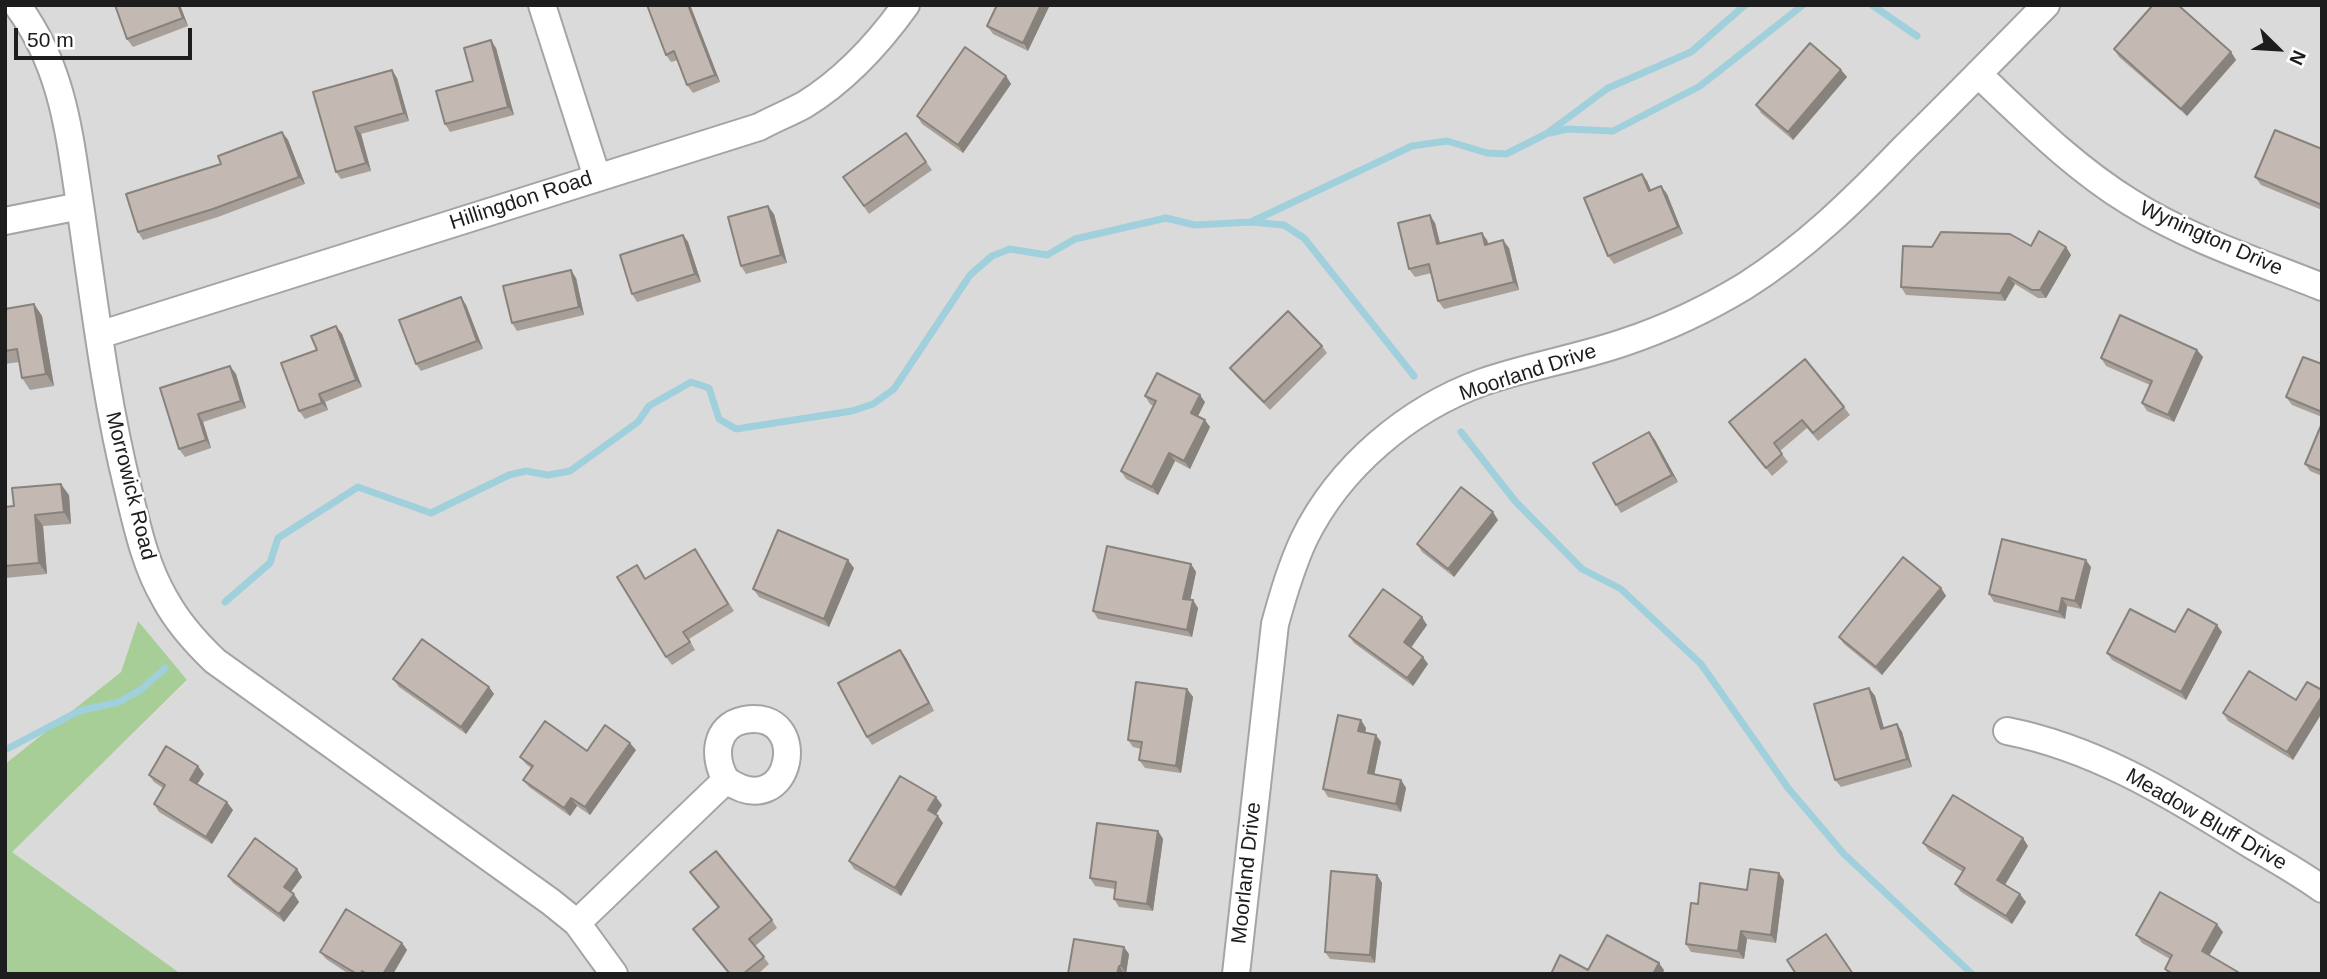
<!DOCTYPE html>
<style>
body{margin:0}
#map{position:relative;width:2327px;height:979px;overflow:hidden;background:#eeeae2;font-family:Arial,sans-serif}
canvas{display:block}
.frame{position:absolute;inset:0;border:7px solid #1d1d1d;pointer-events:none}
.north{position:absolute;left:2243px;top:14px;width:70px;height:70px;-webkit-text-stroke:5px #fff;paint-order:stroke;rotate:114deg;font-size:19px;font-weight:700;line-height:28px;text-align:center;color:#1d1d1d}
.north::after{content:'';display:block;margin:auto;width:24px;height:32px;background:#1d1d1d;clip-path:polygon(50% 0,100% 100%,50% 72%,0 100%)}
.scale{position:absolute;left:14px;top:28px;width:178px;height:32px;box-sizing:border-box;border:4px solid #1d1d1d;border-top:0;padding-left:9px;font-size:21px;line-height:24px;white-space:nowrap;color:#1d1d1d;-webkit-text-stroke:5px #fff;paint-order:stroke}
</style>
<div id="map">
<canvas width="2327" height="979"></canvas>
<div class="frame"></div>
<div class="north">N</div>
<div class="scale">50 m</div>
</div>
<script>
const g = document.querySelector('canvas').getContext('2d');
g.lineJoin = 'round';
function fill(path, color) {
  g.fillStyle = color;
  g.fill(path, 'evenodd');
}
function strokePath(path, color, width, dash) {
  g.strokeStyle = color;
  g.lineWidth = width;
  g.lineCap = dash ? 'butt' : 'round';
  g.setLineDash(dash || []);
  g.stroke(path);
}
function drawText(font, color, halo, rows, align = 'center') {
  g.font = font + ' Arial,sans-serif';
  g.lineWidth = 5;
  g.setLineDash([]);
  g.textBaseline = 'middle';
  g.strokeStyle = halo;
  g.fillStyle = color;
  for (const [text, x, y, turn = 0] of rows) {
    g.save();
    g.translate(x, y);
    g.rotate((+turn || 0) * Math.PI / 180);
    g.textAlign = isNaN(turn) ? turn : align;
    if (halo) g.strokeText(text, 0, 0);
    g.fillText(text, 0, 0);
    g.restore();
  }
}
fill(new Path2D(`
 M5,5H2322V974H181L11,852L187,681L138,622L121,672L5,764Z`), '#dbdada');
fill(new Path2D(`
 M138,621L187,680L12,852L181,974H5V764L121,672Z`), '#a7ce96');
strokePath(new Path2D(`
 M1872,5L1917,36
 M1550,133L1567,129L1613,131L1700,86L1803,5
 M1253,221L1412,146L1447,141L1487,153L1506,154L1546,134L1608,88L1691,52L1745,5
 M1461,432L1515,501L1582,569L1621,589L1701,664L1788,788L1844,854L1972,974
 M225,602L270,563L278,538L358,487L431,513L509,475L526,471L548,475L570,471L638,422L649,406L691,382L709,388L719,419L736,429L852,411L873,404L894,389L970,275L992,256L1010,249L1047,255L1075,239L1166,218L1195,225L1251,222L1284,225L1304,238L1414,376
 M5,750L79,711L119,702L142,689L165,668`), '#a1d0dd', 7);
const minor = new Path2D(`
 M17,5C63,67 69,132 80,205C94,300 105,396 128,489C137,526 145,565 165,599C178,623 195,642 215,661L551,902L577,923L614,974
 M542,5L597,177
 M1978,74C2026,119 2073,167 2130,202C2189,239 2257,261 2322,287
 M5,221L80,206
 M99,335L759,127C774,119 789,113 804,105C845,80 878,44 906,5
 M2007,731C2093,748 2166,792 2240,838C2267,855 2296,870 2322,889
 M577,923L726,780C793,826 813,707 744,720C714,726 713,758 726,780
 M1236,974L1275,624C1283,595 1291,567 1304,539C1339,467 1408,409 1483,382C1529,366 1579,358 1625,342C1667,328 1707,309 1745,286C1805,248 1855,199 1904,148C1952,101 1999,53 2046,5`);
strokePath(minor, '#a4a4a4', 30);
strokePath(minor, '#fff', 26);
fill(new Path2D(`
 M180,5L188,26L133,47L127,39Z
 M647,5H690L720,82L693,93L687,85L678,60L671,62L666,55Z
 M997,5L1028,51L993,34L987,26Z
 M496,48L514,115L450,132L445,124L473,81Z
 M2114,49L2231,52L2236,60L2187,116L2119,57Z
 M1841,70L1847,77L1793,140L1761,113L1756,105Z
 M1006,76L1011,84L963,153L922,124L917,116Z
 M397,78L409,121L361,134L371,171L341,179L336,172L313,92Z
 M282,132L288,140L305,184L218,217L143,240L138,232L221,164Z
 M906,133L932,170L869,214L843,177Z
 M2322,149V210L2261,185L2255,177Z
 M1642,174L1647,181L1651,191L1661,186L1667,194L1683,234L1614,264L1608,256Z
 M774,214L787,263L746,274L741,266Z
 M1435,223L1440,243L1487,240L1488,244L1509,248L1519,290L1444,309L1438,301L1432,273L1415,277L1409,269Z
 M683,235L688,242L701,282L637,302L632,294Z
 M2031,246L2066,247L2071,255L2046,298H2038L2015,284L2005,301L1906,295L1901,287L1932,247Z
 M576,278L584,315L517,331L512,323Z
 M34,304L42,316L54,386L30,390L22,378L19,362L5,364V309Z
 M466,305L483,349L421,371L416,364Z
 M336,326L342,334L362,387L325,402L328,410L305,419L299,411L317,350Z
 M1322,346L1327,353L1270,410L1235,375L1230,368Z
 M2197,350L2203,357L2174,422L2147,411L2142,403L2150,385L2106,366L2101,358Z
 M2322,364V417L2292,405L2286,397Z
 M236,374L246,408L203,422L211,448L185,457L179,449L160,388Z
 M1145,396L1205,402L1198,416L1210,427L1190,469L1175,461L1158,495L1126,479L1121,471L1153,406L1150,404Z
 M1844,407L1850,415L1818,441L1807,428L1780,451L1788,462L1772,476L1729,422Z
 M2322,423V476L2310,471L2305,464Z
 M1649,432L1655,440L1678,482L1621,513L1616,505Z
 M69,495L71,524L43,526L47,574L5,578V507Z
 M1498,520L1454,577L1422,552L1417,544Z
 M695,549L734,611L689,639L695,650L672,665L666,657L646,579Z
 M1191,564L1196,572L1190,600L1198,608L1192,637L1098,619L1093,611Z
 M2091,567L2081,609L2067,606L2065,619L1994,602L1989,594Z
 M854,568L829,627L759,597L753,589Z
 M1941,588L1946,596L1882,675L1844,644L1839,637Z
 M1427,625L1411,648L1428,664L1413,686L1354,643L1349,636Z
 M2175,632H2222L2186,700L2112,660L2107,653Z
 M900,650L906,658L934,711L872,745L867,737Z
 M393,679L489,687L494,694L466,734L399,687Z
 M1869,688L1875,696L1884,728L1897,724L1902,732L1912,767L1841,787L1835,780Z
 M1187,689L1193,697L1181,773L1145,768L1139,760L1141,749L1133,747L1128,740Z
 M2296,700L2293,760L2228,721L2223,713Z
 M1366,728L1365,733L1381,742L1374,775L1401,780L1406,788L1401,812L1328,797L1323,789Z
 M636,750L590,815L577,806L570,816L529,787L523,780L531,768L526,764L520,757L587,751Z
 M204,774L197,784L233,810L212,844L159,812L154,804L163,788L154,782L149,775Z
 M942,805L936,814L943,823L901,896L854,869L849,861Z
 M1158,831L1163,839L1153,911L1119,907L1114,899L1115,889L1095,886L1090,878Z
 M1923,843L2028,846L2005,885L2026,902L2012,924L1961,892L1955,884L1963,872L1929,851Z
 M297,869L302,877L291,892L299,902L284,922L233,883L228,876Z
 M690,872L772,920L777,928L755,946L769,964L758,974H729L693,929L718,908Z
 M1377,875L1382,883L1375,963L1330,959L1325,952Z
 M1784,880L1776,943L1747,939L1744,959L1691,952L1686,944L1698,904Z
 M2223,932L2209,956L2240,974H2168L2165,969L2170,959L2142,943L2136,935Z
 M402,943L407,950L393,974H349L326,959L320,952Z
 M1129,954L1126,974H1068Z`), '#a89f99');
fill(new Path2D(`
 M178,5H180L188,26L183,18Z
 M688,5L691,7L720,82L715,75Z
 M1041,5H1050L1028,51L1023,43Z
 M491,40L496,48L514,115L508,107Z
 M2231,52L2236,60L2187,116L2181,109Z
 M392,70L397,78L409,121L404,113Z
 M1841,70L1847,77L1793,140L1788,132Z
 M1006,76L1011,84L963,153L958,145Z
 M355,127L361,134L371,171L366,163Z
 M282,132L288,140L305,184L299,177Z
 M1642,174L1647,181L1655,199L1649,191Z
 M1661,186L1667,194L1683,234L1678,227Z
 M768,206L774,214L787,263L781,255Z
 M1430,215L1435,223L1442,252L1437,244Z
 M1482,233L1487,240L1490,252L1485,245Z
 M683,235L688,242L701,282L695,274Z
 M1503,240L1509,248L1519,290L1514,282Z
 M2066,247L2071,255L2046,298L2040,290Z
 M571,270L576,278L584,315L579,307Z
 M2009,277L2015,284L2005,301L2000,293Z
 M461,297L466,305L483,349L477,341Z
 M34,304L42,316L54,386L46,374Z
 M336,326L342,334L362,387L356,380Z
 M2197,350L2203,357L2174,422L2168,415Z
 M230,366L236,374L246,408L241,401Z
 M319,394L325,402L328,410L322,403Z
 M1200,395L1205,402L1196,420L1191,413Z
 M198,414L203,422L211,448L206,440Z
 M1205,420L1210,427L1190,469L1184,461Z
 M1649,432L1655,440L1678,482L1672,475Z
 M1169,453L1175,461L1158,495L1152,487Z
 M61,484L69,495L71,524L64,512Z
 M1493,512L1498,520L1454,577L1448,569Z
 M35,515L43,526L47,574L39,563Z
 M848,560L854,568L829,627L824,619Z
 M2086,560L2091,567L2081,609L2075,601Z
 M1191,564L1196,572L1189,606L1183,599Z
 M1941,588L1946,596L1882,675L1876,667Z
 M2062,598L2067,606L2065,619L2059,612Z
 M1193,600L1198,608L1192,637L1187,630Z
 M1422,617L1427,625L1409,650L1404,642Z
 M2217,625L2222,632L2186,700L2181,692Z
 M900,650L906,658L934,711L929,703Z
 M1423,657L1428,664L1413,686L1407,678Z
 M489,687L494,694L466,734L461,727Z
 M1869,688L1875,696L1886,736L1881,729Z
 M1187,689L1193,697L1181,773L1176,766Z
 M2322,696V713L2293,760L2287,752Z
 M1361,720L1366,728L1364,739L1358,731Z
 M1897,724L1902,732L1912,767L1907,759Z
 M1376,735L1381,742L1373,781L1368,773Z
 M630,743L636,750L590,815L585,807Z
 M198,766L204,774L195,788L190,780Z
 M1401,780L1406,788L1401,812L1396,804Z
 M936,797L942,805L934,818L928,810Z
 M571,798L577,806L570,816L564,808Z
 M227,802L233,810L212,844L206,837Z
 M938,816L943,823L901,896L895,888Z
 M1158,831L1163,839L1153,911L1147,904Z
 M2023,838L2028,846L2003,888L1997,880Z
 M297,869L302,877L289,894L284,887Z
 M1779,873L1784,880L1776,943L1771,935Z
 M1377,875L1382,883L1375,963L1370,955Z
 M294,894L299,902L284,922L279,914Z
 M2020,894L2026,902L2012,924L2006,916Z
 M2217,924L2223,932L2207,959L2202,951Z
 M1741,931L1747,939L1744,959L1738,951Z
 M402,943L407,950L393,974H383Z
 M1124,947L1129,954L1126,974L1121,966Z
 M1659,963L1664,970L1663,974H1653Z
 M1119,966L1124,973V974H1117Z`), '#88827d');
const building = new Path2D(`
 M115,5H178L183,18L127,39Z
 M647,5H688L715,75L687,85L674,51L666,55Z
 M997,5H1041L1023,43L987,26Z
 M2153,5H2178L2231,52L2181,109L2114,49Z
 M491,40L508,107L445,124L436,91L473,81L464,48Z
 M1810,43L1841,70L1788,132L1756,105Z
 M965,47L1006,76L958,145L917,116Z
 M392,70L404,113L355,127L366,163L336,172L313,92Z
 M2275,130L2322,149V205L2255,177Z
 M282,132L299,177L213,209L138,232L126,194L221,164L218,156Z
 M906,133L926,162L864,206L843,177Z
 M1642,174L1649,191L1661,186L1678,227L1608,256L1584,198Z
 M768,206L781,255L741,266L728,217Z
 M1430,215L1437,244L1482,233L1485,245L1503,240L1514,282L1438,301L1429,264L1409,269L1398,223Z
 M2039,231L2066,247L2040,290H2032L2009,277L2000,293L1901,287L1903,246L1932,247L1941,232L2010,234L2031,246Z
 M683,235L695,274L632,294L620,255Z
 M571,270L579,307L512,323L503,286Z
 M461,297L477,341L416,364L399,320Z
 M34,304L46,374L22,378L17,349L5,351V309Z
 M1288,311L1322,346L1264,402L1230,368Z
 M2120,315L2197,350L2168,415L2142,403L2152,381L2101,358Z
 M336,326L356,380L319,394L322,403L299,411L281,363L317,350L311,336Z
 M2303,357L2322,364V412L2286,397Z
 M1805,359L1844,407L1813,433L1802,420L1774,443L1782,454L1766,468L1729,422Z
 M230,366L241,401L198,414L206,440L179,449L160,388Z
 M1157,373L1200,395L1191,413L1205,420L1184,461L1169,453L1152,487L1121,471L1156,401L1145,396Z
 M2322,423V471L2305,464Z
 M1649,432L1672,475L1616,505L1593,463Z
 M61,484L64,512L35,515L39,563L5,566V507L14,506L12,488Z
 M1461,487L1493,512L1448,569L1417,544Z
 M778,530L848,560L824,619L753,589Z
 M2002,539L2086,560L2075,601L2062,598L2059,612L1989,594Z
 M1107,546L1191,564L1183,599L1193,600L1187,630L1093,611Z
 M695,549L728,604L683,632L690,642L666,657L617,577L637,565L645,579Z
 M1903,557L1941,588L1876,667L1839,637Z
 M1383,589L1422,617L1404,642L1423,657L1407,678L1349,636Z
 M2130,609L2175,632L2188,609L2217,625L2181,692L2107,653Z
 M422,639L489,687L461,727L393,679Z
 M900,650L929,703L867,737L838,683Z
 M2249,671L2296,700L2307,682L2322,690V696L2287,752L2223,713Z
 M1136,682L1187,689L1176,766L1139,760L1142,742L1128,740Z
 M1869,688L1881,729L1897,724L1907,759L1835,780L1814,704Z
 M1338,715L1361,720L1358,731L1376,735L1368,773L1401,780L1396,804L1323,789Z
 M545,721L587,751L605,725L630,743L585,807L571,798L564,808L523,780L533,766L520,757Z
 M166,746L198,766L190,780L227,802L206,837L154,804L165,785L149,775Z
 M900,776L936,797L928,810L938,816L895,888L849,861Z
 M1953,795L2023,838L1997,880L2020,894L2006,916L1955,884L1965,868L1923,843Z
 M1097,823L1158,831L1147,904L1114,899L1116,882L1090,878Z
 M255,838L297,869L284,887L294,894L279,914L228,876Z
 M716,851L772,920L749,939L764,957L743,974H730L693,929L719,907L690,872Z
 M1750,869L1779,873L1771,935L1741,931L1738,951L1686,944L1691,903L1698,904L1700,883L1747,890Z
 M1331,871L1377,875L1370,955L1325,952Z
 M2160,892L2217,924L2202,951L2238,972L2237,974H2173L2165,969L2172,955L2136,935Z
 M346,909L402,943L383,974H367L362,971L361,974H357L320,952Z
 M1826,934L1853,974H1796L1787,960Z
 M1607,935L1659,963L1653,974H1551L1560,955L1588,970Z
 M1074,939L1124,947L1121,966H1119L1117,974H1068Z`);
fill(building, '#c3b9b2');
strokePath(building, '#88827d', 2);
drawText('21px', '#1d1d1d', '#fff', [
 ["Hillingdon Road",521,201,-18],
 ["Wynington Drive",2211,239,24],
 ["Moorland Drive",1528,373,-18],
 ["Morrowick Road",130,486,76],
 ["Meadow Bluff Drive",2206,820,30],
 ["Moorland Drive",1247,873,-84]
]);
</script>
